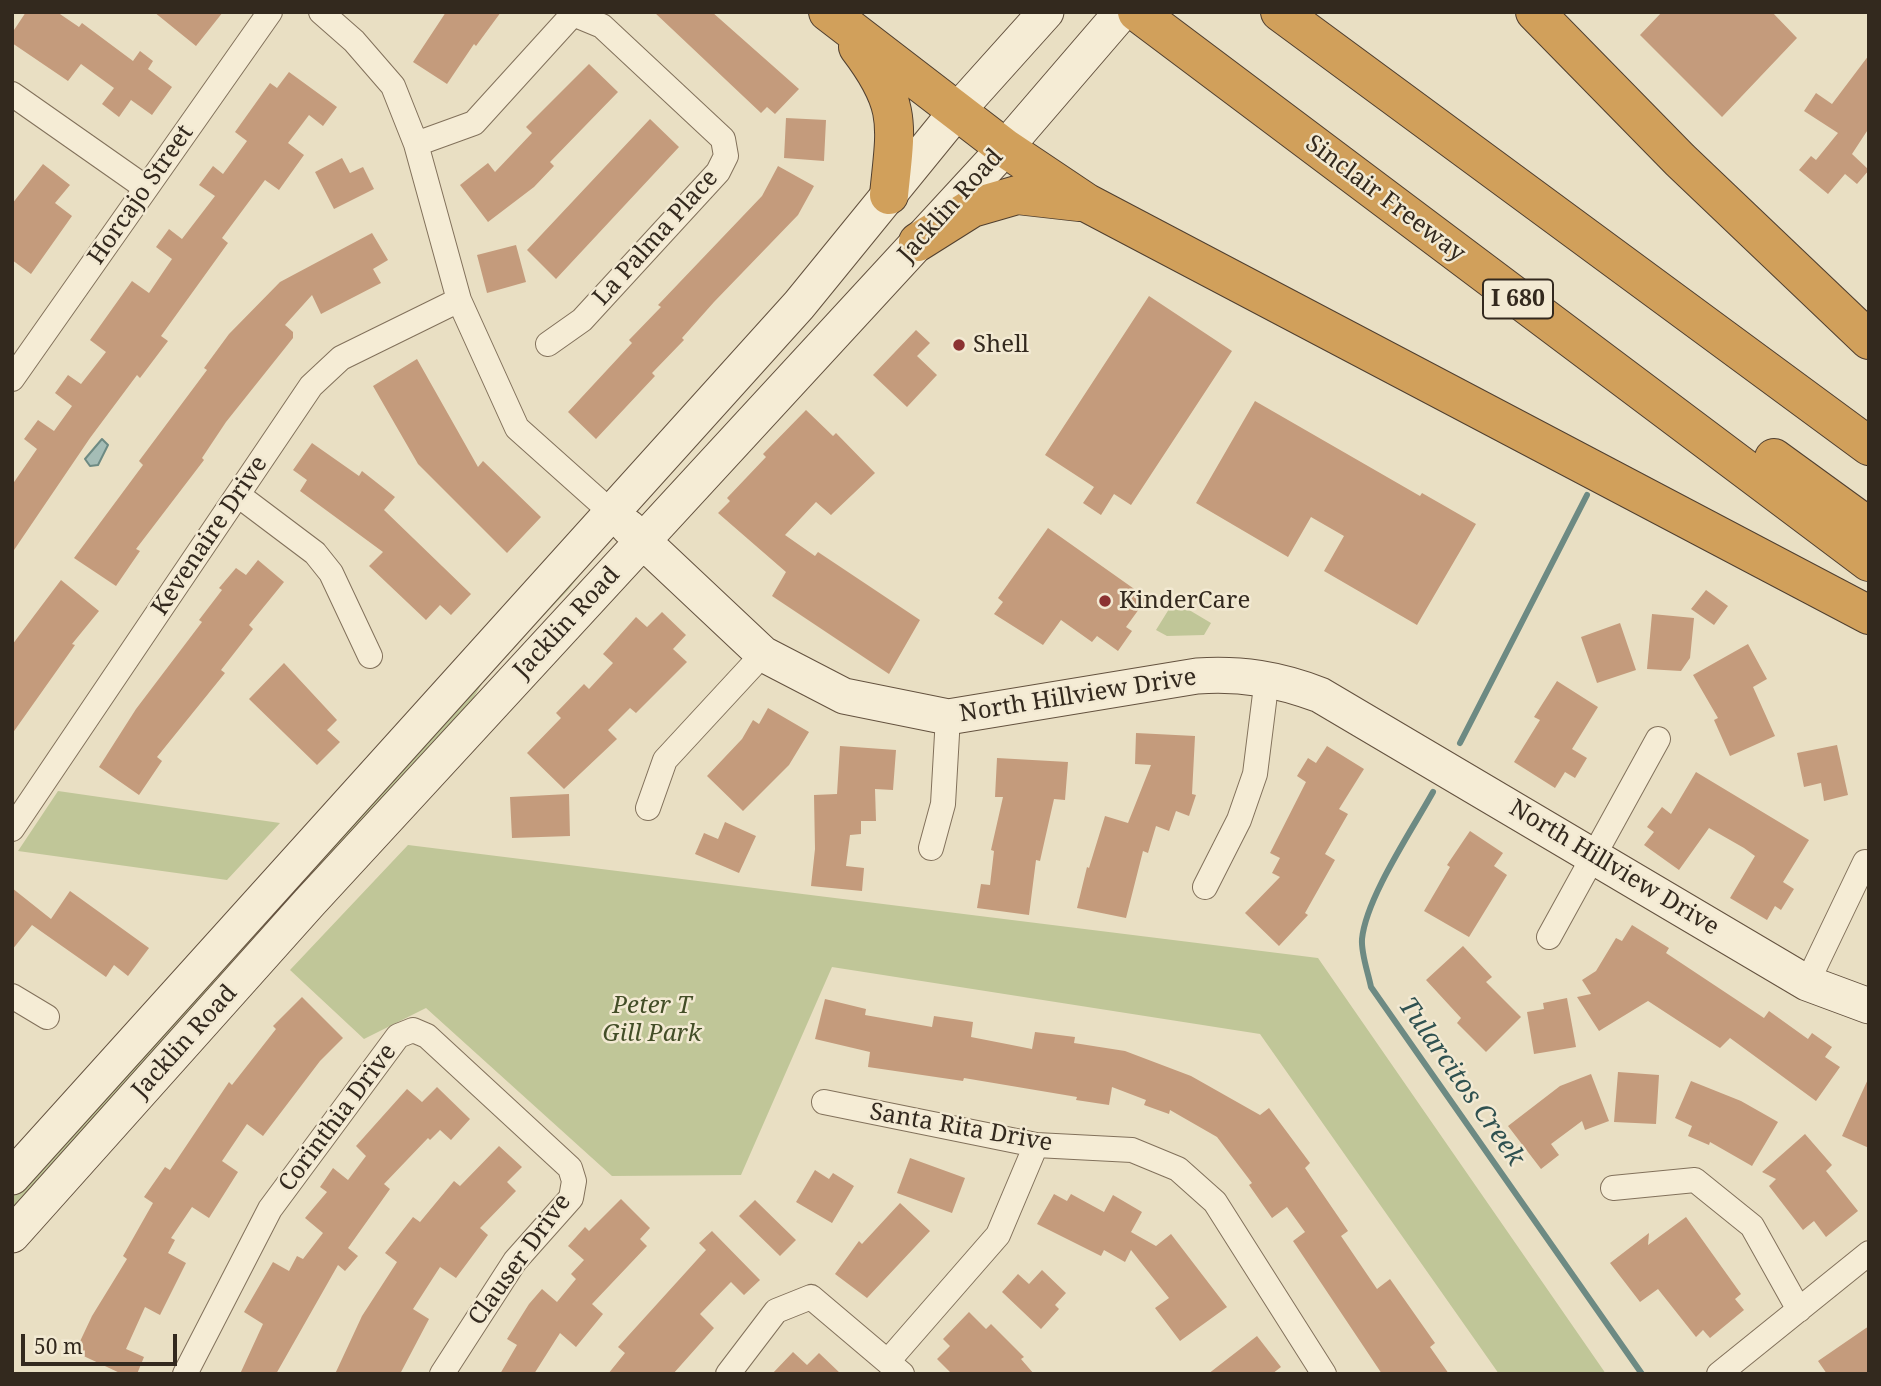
<!DOCTYPE html>
<style>
body{margin:0}
#map{position:relative;width:1881px;height:1386px;overflow:hidden;background:#e9dfc3;font-family:"Noto Serif",serif}
canvas{display:block}
.frame{position:absolute;inset:0;border:14px solid #33291e;pointer-events:none}
.scale{position:absolute;left:21px;top:1334px;width:156px;height:32px;box-sizing:border-box;border:4px solid #33291e;border-top:0;padding-left:9px;font-size:21px;line-height:24px;white-space:nowrap;color:#33291e;-webkit-text-stroke:5px #f2e9d2;paint-order:stroke}
</style>
<div id="map">
<canvas width="1881" height="1386"></canvas>
<div class="frame"></div>
<div class="scale">50 m</div>
</div>
<script>
const g = document.querySelector('canvas').getContext('2d');
g.lineJoin = 'round';
function fill(path, color) {
  g.fillStyle = color;
  g.fill(path, 'evenodd');
}
function strokePath(path, color, width, dash) {
  g.strokeStyle = color;
  g.lineWidth = width;
  g.lineCap = dash ? 'butt' : 'round';
  g.setLineDash(dash || []);
  g.stroke(path);
}
function drawText(font, color, halo, rows, align = 'center') {
  g.font = font + ' "Noto Serif",serif';
  g.lineWidth = 5;
  g.setLineDash([]);
  g.textBaseline = 'middle';
  g.strokeStyle = halo;
  g.fillStyle = color;
  for (const [text, x, y, turn = 0] of rows) {
    g.save();
    g.translate(x, y);
    g.rotate((+turn || 0) * Math.PI / 180);
    g.textAlign = isNaN(turn) ? turn : align;
    if (halo) g.strokeText(text, 0, 0);
    g.fillText(text, 0, 0);
    g.restore();
  }
}
fill(new Path2D(`
 M595,546L596,553L569,589L487,675L465,712L12,1219V1195Z
 M1174,601L1211,623L1204,635L1167,636L1156,630Z
 M58,791L280,823L227,880L18,851Z
 M408,845L1318,958L1606,1374H1499L1260,1034L832,967L741,1175L612,1176L426,1008L364,1039L290,970Z`), '#c0c698');
const water = new Path2D(`
 M102,439L108,445L98,465L90,466L85,459Z`);
fill(water, '#a5bdb6');
strokePath(water, '#6d8a83', 2);
strokePath(new Path2D(`
 M1460,743L1587,495
 M1433,792C1412,830 1366,898 1362,939C1361,954 1368,972 1371,987L1642,1374`), '#6d8a83', 6);
fill(new Path2D(`
 M26,12H57L79,27L82,23L133,61L140,51L153,61L148,69L172,87L152,115L131,100L119,117L102,104L114,88L81,64L68,81L12,43V33Z
 M154,12H223L196,46Z
 M446,12H501L476,46L474,44L447,84L413,62Z
 M654,12H712L799,89L775,114L767,107L761,113Z
 M1662,12H1772L1797,38L1722,117L1640,35Z
 M1869,55V128L1852,154L1869,170L1857,184L1845,174L1828,194L1799,170L1811,156L1816,160L1838,133L1804,111L1816,93L1832,104Z
 M589,64L618,92L550,162L554,166L534,187L488,222L460,185L488,163L495,172L532,133L526,127Z
 M289,72L337,107L323,126L309,115L288,143L304,155L279,190L265,180L222,238L228,243L161,336L168,341L140,378L137,375L90,438L12,553V485L37,449L24,439L38,420L54,431L72,406L55,393L68,375L81,384L106,352L90,340L132,281L149,293L172,259L156,247L169,229L182,239L215,196L199,185L213,166L223,174L247,141L235,132L270,83L277,88Z
 M786,118L826,120L824,161L784,158Z
 M650,119L679,147L556,279L527,250Z
 M342,158L350,173L363,167L374,189L334,209L315,172Z
 M43,164L70,185L55,203L72,216L31,274L12,260V204Z
 M778,166L814,186L798,215L714,302L682,338L684,340L652,373L655,376L596,439L568,412L632,343L629,340L661,307L658,305L762,196Z
 M372,233L388,260L373,269L381,283L321,314L312,295L285,325L293,332V338L226,422L202,458L204,460L136,549L140,551L116,586L74,558L143,465L139,461L207,370L204,368L229,334L280,282Z
 M516,245L526,282L487,293L477,255Z
 M1149,296L1232,351L1131,505L1114,494L1101,515L1083,503L1094,487L1045,455Z
 M916,330L930,343L917,356L937,375L907,407L873,375Z
 M417,359L478,467L483,461L541,517L507,553L418,464L373,386Z
 M1255,401L1420,496L1422,493L1476,524L1417,625L1324,571L1344,536L1311,517L1288,557L1196,503Z
 M806,410L833,436L836,433L875,473L831,515L816,502L785,535L815,556L818,552L920,620L889,674L772,596L786,572L718,513L730,501L727,498L766,457L763,454Z
 M312,443L359,476L362,471L395,497L384,510L471,594L451,615L440,605L426,620L369,566L383,552L300,491L307,480L293,470Z
 M1048,528L1147,598L1126,627L1132,631L1118,651L1097,636L1092,642L1061,620L1043,645L994,614L1003,602L998,598Z
 M258,560L284,582L249,625L253,629L221,670L225,673L157,757L162,761L139,795L99,767L136,709L202,622L199,620L222,590L219,588L236,568L246,575Z
 M61,580L99,611L72,644L75,645L12,734V645Z
 M1706,590L1728,606L1714,625L1691,609Z
 M662,612L686,635L673,649L687,662L636,713L630,708L608,730L617,739L564,789L527,753L561,718L556,713L584,684L589,689L613,663L603,654L636,617L647,627Z
 M1652,614L1694,618L1690,658L1681,671L1647,669Z
 M1620,623L1636,670L1597,683L1581,637Z
 M1748,644L1767,679L1753,687L1775,736L1730,756L1714,720L1718,718L1693,675Z
 M284,663L337,720L327,730L340,742L317,765L249,699Z
 M1557,681L1598,707L1572,749L1587,758L1575,778L1565,772L1555,788L1514,762L1540,720L1534,717Z
 M768,708L809,732L789,765L743,811L707,776L742,739L753,720L759,724Z
 M1136,733L1195,736L1192,794L1196,795L1189,816L1176,811L1169,831L1156,826L1148,853L1143,851L1126,918L1077,908L1087,867L1089,868L1105,816L1128,823L1151,765L1135,764Z
 M1837,745L1848,795L1824,801L1821,783L1804,787L1797,753Z
 M840,746L896,750L893,790L875,789L876,821H861V834L850,835L846,866L864,868L862,891L811,886L815,849L814,795L837,794Z
 M1327,746L1364,769L1339,809L1348,814L1325,854L1335,860L1305,913L1308,915L1279,946L1245,913L1280,877L1272,873L1280,858L1270,853L1306,782L1297,776L1308,758L1316,763Z
 M997,758L1068,762L1065,800L1054,799L1040,861L1036,860L1029,915L977,908L981,884L990,885L994,851L991,850L1003,797H995Z
 M1696,772L1809,840L1783,882L1794,889L1781,910L1775,906L1767,920L1730,898L1755,856L1744,848L1709,828L1679,870L1644,845L1654,832L1647,827L1662,807L1671,814Z
 M569,794L570,836L512,838L510,797Z
 M725,822L756,836L739,873L695,854L704,833L718,839Z
 M1470,831L1503,853L1494,866L1507,875L1469,937L1424,911L1450,867L1447,865Z
 M12,888L51,919L70,891L149,948L128,976L114,965L106,977L32,925L12,950Z
 M1632,925L1669,948L1666,953L1764,1018L1769,1011L1808,1039L1812,1033L1832,1047L1825,1057L1840,1067L1816,1101L1730,1038L1720,1048L1648,1001L1599,1031L1577,997L1591,994L1582,980L1596,971L1616,938L1622,941Z
 M1463,946L1492,977L1486,982L1521,1017L1486,1052L1457,1023L1461,1018L1426,980Z
 M302,997L343,1038L320,1061L263,1136L247,1124L222,1161L238,1172L209,1218L192,1207L171,1238L175,1240L168,1253L186,1263L160,1315L145,1307L126,1349L144,1357L137,1374H122L75,1352L92,1316L127,1259L123,1256L153,1203L144,1197L165,1167L170,1170L229,1082L232,1085L276,1029L273,1026Z
 M1567,998L1576,1047L1534,1054L1527,1012L1544,1009L1543,1003Z
 M825,999L866,1009L865,1015L932,1027L934,1016L973,1022L971,1037L1032,1049L1035,1032L1075,1037L1074,1043L1125,1051L1191,1076L1260,1115L1269,1108L1310,1163L1305,1168L1348,1231L1341,1236L1377,1289L1390,1279L1435,1343L1430,1347L1449,1374H1382L1293,1241L1305,1232L1287,1207L1272,1218L1249,1185L1252,1183L1217,1137L1170,1110L1169,1114L1144,1105L1146,1100L1112,1087L1109,1105L1076,1100L1077,1097L964,1078L963,1081L868,1067L870,1052L815,1039Z
 M1618,1072L1659,1075L1656,1124L1614,1122Z
 M1591,1074L1609,1121L1585,1130L1582,1121L1551,1144L1559,1155L1541,1169L1508,1126L1560,1086Z
 M1869,1077V1148L1842,1136Z
 M1691,1081L1741,1101L1778,1122L1752,1166L1710,1142L1709,1145L1688,1136L1692,1126L1675,1118Z
 M437,1087L470,1119L451,1140L440,1130L430,1140L428,1138L384,1184L390,1189L348,1248L358,1256L345,1271L338,1265L276,1374H240L263,1324L244,1312L273,1262L289,1271L297,1256L303,1259L323,1233L305,1218L327,1192L320,1187L333,1168L348,1180L366,1156L356,1146L407,1089L422,1102Z
 M1805,1134L1832,1165L1826,1171L1858,1211L1826,1237L1814,1221L1803,1230L1769,1186L1776,1179L1762,1172Z
 M499,1146L522,1167L507,1182L516,1191L480,1228L488,1235L456,1278L440,1267L413,1309L429,1319L400,1374H335L362,1316L397,1262L385,1253L413,1217L420,1222L454,1181L460,1186Z
 M910,1158L965,1178L952,1213L897,1193Z
 M815,1170L829,1179L833,1173L854,1186L832,1223L796,1202Z
 M1054,1194L1067,1201L1071,1194L1104,1212L1113,1195L1142,1212L1131,1232L1156,1246L1171,1234L1227,1307L1180,1341L1155,1308L1169,1298L1131,1250L1125,1262L1104,1250L1101,1256L1037,1224Z
 M621,1199L650,1228L640,1239L647,1246L592,1304L603,1314L576,1347L560,1333L534,1374H500L517,1345L507,1339L529,1304L542,1289L557,1302L576,1279L571,1274L584,1260L568,1246L585,1227L589,1231Z
 M755,1200L796,1240L780,1256L739,1216Z
 M900,1203L930,1231L867,1298L835,1274L859,1241L862,1244Z
 M1686,1217L1741,1294L1735,1299L1744,1310L1710,1338L1703,1330L1696,1337L1658,1289L1640,1302L1610,1263L1649,1233L1648,1245Z
 M712,1231L760,1280L744,1295L731,1282L700,1314L714,1328L673,1374H608L625,1353L618,1347L706,1250L699,1243Z
 M1042,1270L1066,1293L1055,1305L1059,1309L1041,1329L1002,1292L1018,1274L1029,1284Z
 M969,1312L986,1329L991,1324L1024,1357L1021,1359L1034,1374H952L937,1359L950,1346L943,1339Z
 M1869,1326V1374H1827L1818,1361Z
 M1257,1336L1281,1367L1272,1374H1208Z
 M793,1352L807,1365L819,1353L841,1374H772Z`), '#c49b7c');
const street = new Path2D(`
 M321,12L354,41L393,86L416,144L459,300L517,428L611,512
 M12,94L146,188
 M416,144L474,123L573,14L602,26L723,139L726,156L718,172L582,320L548,344
 M12,379L270,12
 M238,495L315,553L331,573L370,656
 M648,808L665,760L763,654
 M12,829L311,386L341,358L459,300
 M931,848L943,804L948,717
 M1205,887L1239,820L1255,774L1267,678
 M1549,937L1658,739
 M1807,983L1865,862
 M12,996L47,1017
 M824,1102L1036,1145L1132,1150L1178,1169L1215,1202L1324,1374
 M1613,1188L1695,1180L1752,1226L1799,1310
 M889,1360L998,1235L1036,1145
 M185,1374L270,1209L398,1036L413,1030L427,1036L570,1168L574,1181L571,1198L515,1261L442,1374
 M728,1374L776,1311L811,1297L902,1374
 M1719,1374L1869,1253`);
const secondary = new Path2D(`
 M628,527L763,654L844,696L948,717L1197,676C1241,673 1278,679 1320,695L1807,983L1869,1006
 M12,1177L799,305L957,111L1046,12
 M12,1235L309,903L1005,148L1122,12`);
const highway = new Path2D(`
 M828,12L1005,148L1087,203L1869,615
 M1137,12L1869,562
 M1280,12L1869,446
 M1535,12L1680,160L1869,340
 M858,47C903,106 896,125 889,195
 M918,242L972,208L1017,195L1079,202
 M1774,458L1869,527`);
strokePath(street, '#82715b', 26);
strokePath(secondary, '#64523f', 37);
strokePath(highway, '#503f2f', 40);
strokePath(street, '#f5ecd5', 24);
strokePath(secondary, '#f5ecd5', 35);
strokePath(highway, '#d1a05b', 38);
for (const [x, y, r, color] of [
 [959,345,7,"#8b3231"],
 [1105,601,7,"#8b3231"]
]) {
  const dot = new Path2D();
  dot.arc(x, y, r, 0, 2 * Math.PI);
  g.fillStyle = color;
  g.fill(dot);
  strokePath(dot, '#f2e9d2', 2.5);
}
for (const [x, y, w] of [
 [1518,299,70]
]) {
  const box = new Path2D();
  box.roundRect(x - w / 2, y - 19.5, w, 39, 5);
  g.fillStyle = '#f2e9d2';
  g.fill(box);
  strokePath(box, '#33291e', 2);
}
drawText('bold 23px', '#33291e', null, [
 ["I 680",1518,299]
]);
drawText('24px', '#33291e', '#f2e9d2', [
 ["Horcajo Street",141,195,-55],
 ["Sinclair Freeway",1385,199,37],
 ["Jacklin Road",951,206,-48],
 ["La Palma Place",656,238,-48],
 ["Kevenaire Drive",210,536,-56],
 ["Jacklin Road",567,623,-47],
 ["North Hillview Drive",1078,696,-9],
 ["North Hillview Drive",1614,868,31],
 ["Jacklin Road",185,1042,-48],
 ["Corinthia Drive",338,1118,-53],
 ["Santa Rita Drive",961,1128,10],
 ["Clauser Drive",520,1260,-54]
]);
drawText('24px', '#33291e', '#f2e9d2', [
 ["Shell",973,345],
 ["KinderCare",1119,601]
], 'left');
drawText('italic 24px', '#434e27', '#f2e9d2', [
 ["Peter T",652,1006],
 ["Gill Park",652,1034]
]);
drawText('italic 26px', '#2f5150', '#f2e9d2', [
 ["Tularcitos Creek",1461,1082,55]
]);
</script>
